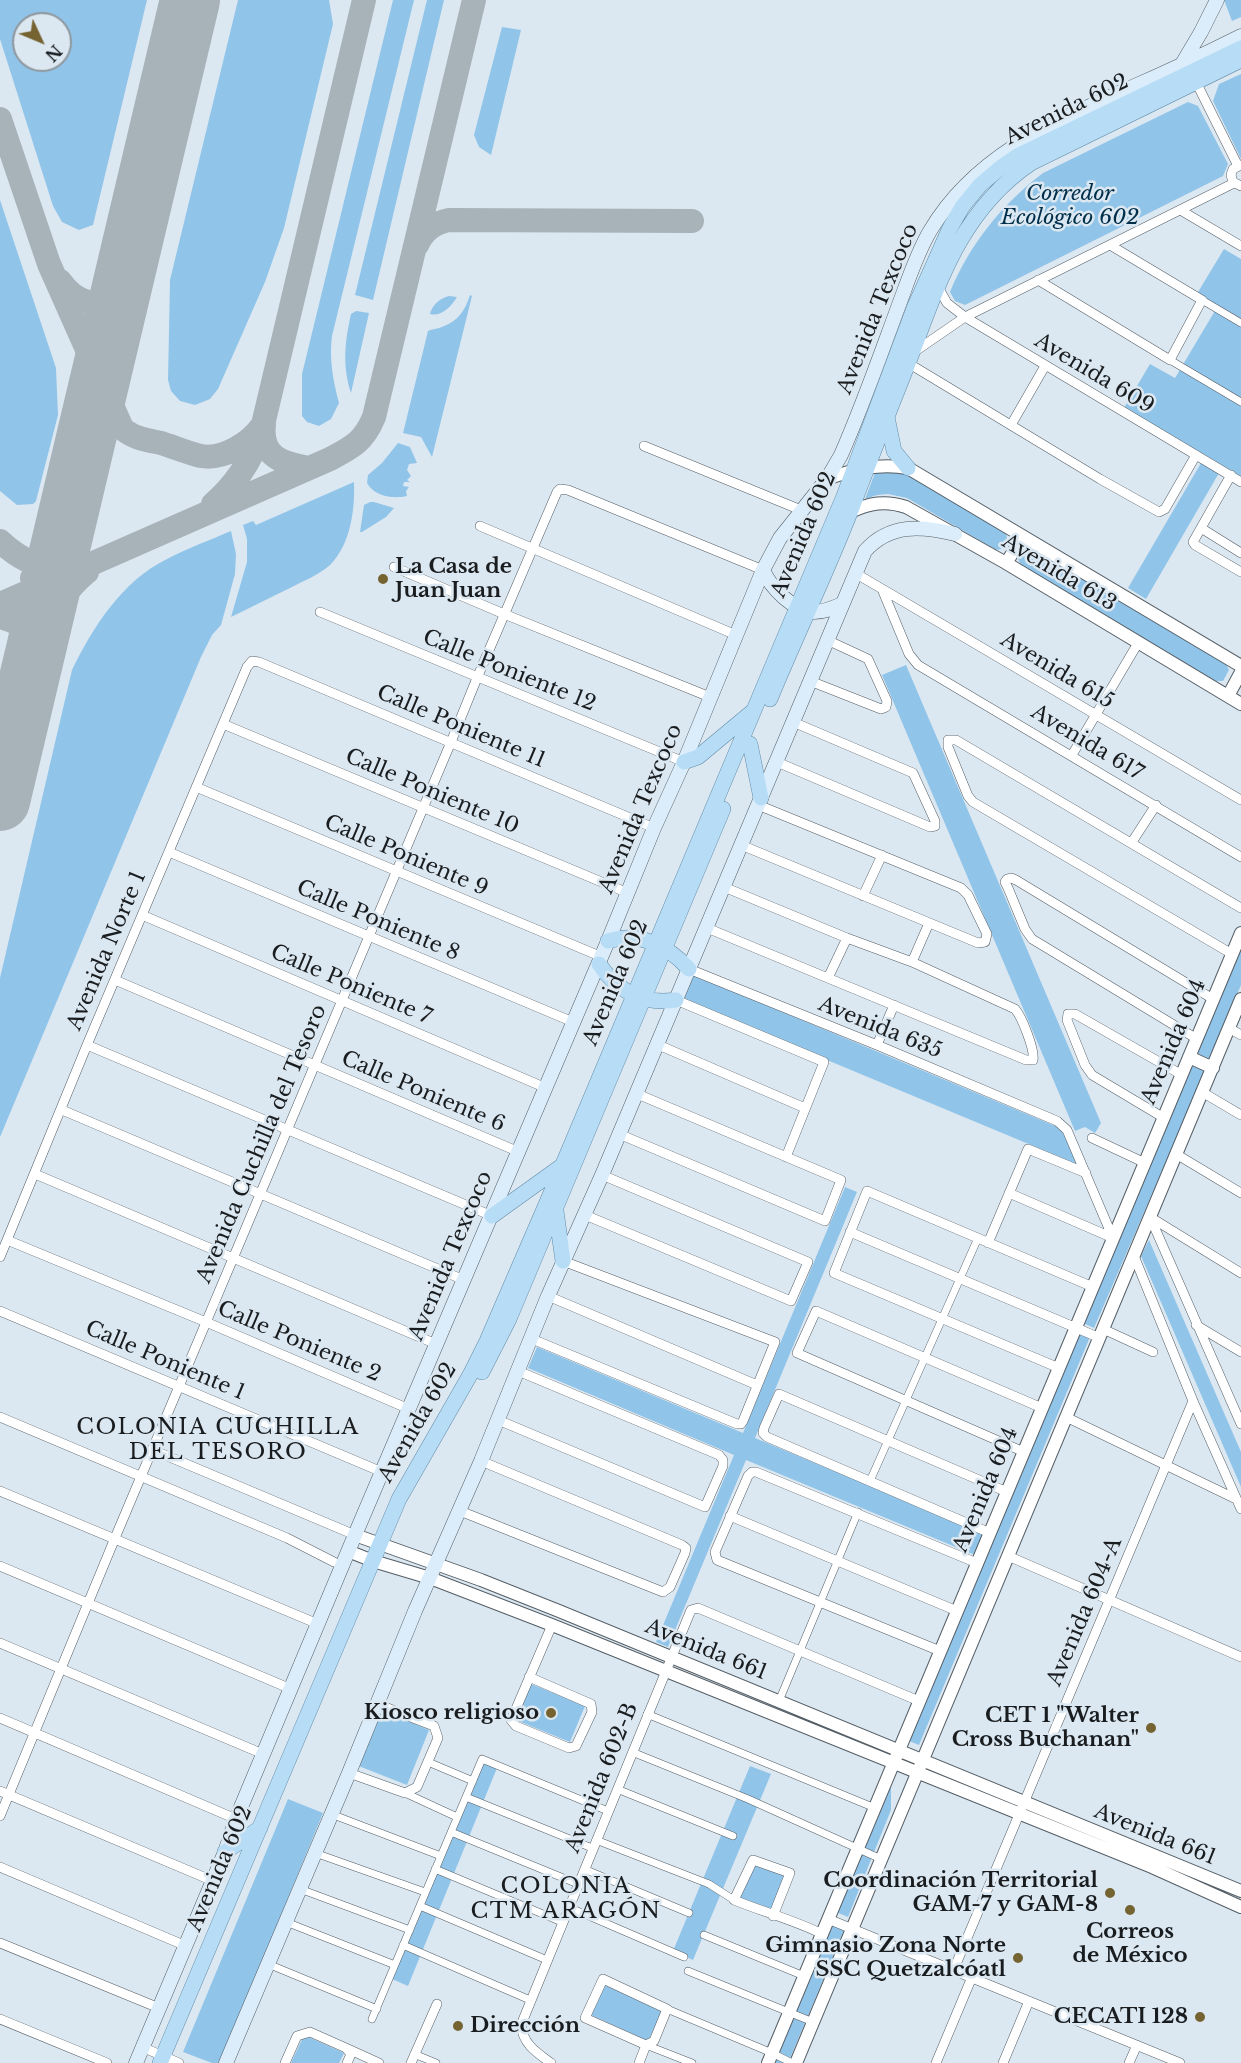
<!DOCTYPE html>
<meta charset="utf-8">
<style>
body{margin:0}
#map{position:relative;width:1241px;height:2063px;overflow:hidden;background:#dce8f1;font-family:"Libre Baskerville",serif}
canvas{display:block}
.north{position:absolute;left:12px;top:12px;width:60px;height:60px;box-sizing:border-box;background:#dce8f1;border:2px solid #8e979d;border-radius:50%;rotate:134deg;font-size:16px;font-weight:700;line-height:24px;text-align:center;color:#191d20}
.north::after{content:'';display:block;margin:auto;width:21px;height:27px;background:#756432;clip-path:polygon(50% 0,100% 100%,50% 72%,0 100%)}
</style>
<div id="map">
<canvas width="1241" height="2063"></canvas>
<div class="north">N</div>
</div>
<script>
const g = document.querySelector('canvas').getContext('2d');
g.lineJoin = 'round';
function fill(path, color) {
  g.fillStyle = color;
  g.fill(path, 'evenodd');
}
function strokePath(path, color, width, dash) {
  g.strokeStyle = color;
  g.lineWidth = width;
  g.lineCap = dash ? 'butt' : 'round';
  g.setLineDash(dash || []);
  g.stroke(path);
}
function drawText(font, color, halo, rows, align = 'center') {
  g.font = font + ' "Libre Baskerville",serif';
  g.lineWidth = 5;
  g.setLineDash([]);
  g.textBaseline = 'middle';
  g.strokeStyle = halo;
  g.fillStyle = color;
  for (const [text, x, y, turn = 0] of rows) {
    g.save();
    g.translate(x, y);
    g.rotate((+turn || 0) * Math.PI / 180);
    g.textAlign = isNaN(turn) ? turn : align;
    if (halo) g.strokeText(text, 0, 0);
    g.fillText(text, 0, 0);
    g.restore();
  }
}
fill(new Path2D(`
 M0,0H147L93,225L79,230L62,222L53,206L0,39ZM24,24H60V60H24Z
 M238,0H329L333,24L284,228L265,282L218,389L210,399L195,405L180,401L171,391L168,380L170,280Z
 M393,0H414L332,336C329,359 333,380 339,403L331,419L319,426L307,422L302,416V374Z
 M427,0H444L373,300L355,295Z
 M1224,0H1241V17L1232,21Z
 M502,27L521,30L491,155L479,147L474,135Z
 M1241,74V159L1213,101L1219,84Z
 M1188,102L1198,106L1228,164L1223,176L965,305L955,301L950,292C970,244 1002,204 1043,173Z
 M0,200L56,368L58,415L36,501L33,504L17,505L0,491Z
 M1224,249L1241,259V477L1124,408L1150,364L1175,378L1216,309L1195,297Z
 M470,295L472,296L432,457L421,437L403,433L404,429L428,331C432,329 437,329 442,327C458,321 465,311 470,295Z
 M449,296L457,297C451,307 441,317 430,314C432,305 440,298 449,296Z
 M356,311L369,313L351,393C342,365 345,341 351,314Z
 M398,443L410,447L417,463L409,464L407,470L411,476L407,480L410,482H404L403,486L409,487L406,491L407,496C395,499 374,497 367,483L368,475L382,463Z
 M1201,463L1219,473L1146,599L1128,588Z
 M876,470L904,472L1006,533L1007,538L1001,549L996,550L907,498L888,494L877,495L865,499Z
 M354,482C355,509 351,544 330,565C319,575 303,581 290,588C270,598 251,607 231,617L247,562V539L243,525L253,521L256,525Z
 M370,502H374L394,508L386,517L362,532H360L364,505Z
 M231,531L236,554L235,574L221,625L212,635L201,657L0,1137V978L72,670C93,627 122,581 167,559C188,548 210,540 231,531Z
 M1025,547H1031L1226,664L1229,670L1223,681H1216L1021,565L1018,559Z
 M906,665L1101,1123L1095,1133L1085,1127L1075,1131L882,675Z
 M1241,943V985L1211,1059L1195,1053Z
 M694,975L1060,1128L1079,1165L683,1000Z
 M1191,1063L1206,1069L1094,1328L1083,1323Z
 M845,1187L857,1192L755,1438L985,1534L975,1555L746,1460L668,1647L656,1642L734,1455L528,1368L537,1347L743,1433Z
 M1149,1240L1241,1452V1487L1141,1256Z
 M1078,1333L1090,1337L919,1745L909,1741Z
 M531,1684L585,1706L570,1742L516,1720Z
 M379,1709L429,1730L407,1785L356,1765Z
 M481,1762L497,1768L408,1986L392,1979Z
 M750,1766L771,1774L693,1960L673,1951Z
 M891,1782V1810L848,1917L836,1912Z
 M288,1799L323,1813L220,2063H212L183,2052Z
 M753,1862L787,1876L771,1912L738,1898Z
 M830,1925L844,1930L788,2063H773Z
 M606,1984L663,2009L648,2041L591,2015Z
 M304,2035L344,2053L339,2063H291Z`), '#91c4e9');
strokePath(new Path2D(`
 M0,119L49,264L122,428C132,438 147,440 161,443C174,447 188,453 201,456C223,460 250,443 262,426
 M417,245C424,230 434,223 449,220L692,221
 M60,281C75,302 101,314 119,288C122,283 124,277 126,271
 M110,341L109,372L111,390
 M264,424C260,457 282,463 309,468
 M213,504C236,484 251,461 261,433L364,0
 M0,541C21,561 47,573 77,567
 M32,578L54,542L70,506
 M0,604L330,459C353,447 364,441 374,417L474,0
 M0,617C27,624 35,636 33,664
 M39,638C51,613 65,590 87,572`), '#a8b2b9', 24);
strokePath(new Path2D(`
 M0,801L190,0`), '#a8b2b9', 60);
const pedestrian = new Path2D(`
 M1202,300L1241,323
 M1170,360L1241,402
 M870,1481L978,1238
 M779,1701L858,1512
 M647,1714L875,1808
 M632,1752L748,1799L881,1859
 M428,1762L473,1781
 M617,1789L733,1836
 M405,1793L457,1817
 M466,1797L592,1848
 M331,1814L441,1856
 M451,1832L578,1884
 M596,1840L709,1884L734,1900
 M315,1853L425,1892
 M435,1869L562,1922
 M584,1869L689,1913
 M300,1889L410,1930
 M420,1906L547,1960
 M568,1907L684,1957
 M286,1922L395,1965
 M704,1935L804,1976
 M403,1945L530,2000
 M268,1964L377,2009
 M688,1971L813,2022
 M667,2009L772,2053L792,2063
 M372,2019L482,1759L608,1811
 M646,2045L692,2063
 M414,2054L436,2063`);
const minor = new Path2D(`
 M1196,82L1238,166
 M1241,165L1233,169L1231,175L1233,182L1241,186
 M1182,211L1241,246
 M1038,280L1170,360L1202,300L1110,245
 M938,287L947,303L965,317L1241,482
 M914,352L965,317L1234,183
 M908,363L1100,479L1159,512L1165,509L1196,455
 M1011,425L1045,366
 M644,446L801,510
 M1231,475L1193,542L1195,545L1241,572
 M480,526L736,635
 M1201,528L1241,553
 M394,567L504,614L710,697
 M855,573L1241,800
 M882,589L909,654L918,665L1241,857
 M320,612L684,762
 M810,681L881,709L886,707L887,701L868,659L827,640
 M223,724L628,893
 M1072,755L1138,643
 M777,762L930,827L935,826V821L913,773L793,722
 M196,787L602,957
 M1132,842L1156,805
 M741,845L978,943L985,942L987,934L968,895L961,888L758,805
 M169,852L573,1022
 M863,896L882,855
 M142,915L546,1088
 M707,928L1026,1060H1033C1035,1050 1022,1017 1015,1009L912,962L847,938L724,887
 M1232,954L973,802L968,796L948,747V740H956L1241,908
 M912,962L929,923
 M689,969L877,1045L1057,1121L1067,1130L1113,1238
 M828,978L847,938
 M115,980L519,1152
 M676,1000L824,1062L786,1157
 M1229,1028L1241,1035
 M1197,1039L1032,939L1025,929L1008,888L1005,882L1007,879L1011,878L1016,880L1213,999
 M656,1044L805,1108
 M87,1045L492,1216
 M877,1045L894,1005
 M1202,1092L1241,1115
 M62,1110L464,1280
 M1164,1118L1092,1075L1085,1065L1067,1020L1068,1014H1075L1182,1075
 M619,1134L825,1221L841,1180L635,1093
 M1092,1138L1145,1163
 M1176,1154L1241,1193
 M35,1174L436,1344
 M1009,1193L1113,1238
 M585,1215L791,1301L808,1262L602,1175
 M1150,1217L1241,1424
 M1150,1217L1241,1273
 M850,1232L1100,1338
 M7,1240L206,1322L409,1409
 M988,1243L1028,1149L1086,1173
 M1134,1256L1193,1401L1241,1509
 M0,1257L87,1045L247,667L252,661L259,662L654,828
 M548,1296L757,1385
 M0,1311L382,1472
 M1196,1325L1241,1352
 M1103,1329L1153,1352
 M532,1339L737,1424H741L743,1421L775,1342L563,1261
 M1059,1368L834,1273L867,1191L1093,1287
 M0,1417L287,1538L334,1562
 M1066,1417L1236,1499
 M498,1420L705,1507L723,1466V1460L719,1455L518,1371
 M153,1450L355,1535
 M1024,1452L797,1353L816,1311L1042,1408
 M0,1491L318,1624
 M460,1511L663,1592L670,1587L685,1553L686,1548L682,1545L481,1461
 M730,1516L957,1611
 M990,1533L767,1437L763,1433L764,1428L779,1394L1007,1492
 M1008,1556L1241,1657
 M0,1566L291,1689
 M0,1643L263,1754
 M940,1651L717,1560L715,1552L748,1476L752,1472H756L977,1563
 M529,1677L591,1704L592,1712L576,1746L569,1748L516,1726L511,1720L512,1718L552,1625
 M0,1718L236,1819
 M349,1773L405,1793L417,1787L438,1738L434,1726L377,1704
 M0,1791L213,1881
 M0,1816L115,1538L451,742L477,678L557,492L560,489L568,490L763,570
 M0,1867L186,1946
 M773,1916L790,1873L753,1860L734,1900C763,1912 794,1920 822,1934
 M828,1919L1180,2063
 M0,1943L159,2008
 M954,1969L1193,1401
 M603,1979L667,2009L654,2041L646,2045L585,2018Z
 M0,2019L107,2063
 M142,2047L179,2063
 M346,2048L379,2063
 M285,2063L297,2036L310,2032L346,2048L351,2054L347,2063
 M411,2063L437,2004
 M551,2063C536,2052 523,2044 521,2025L691,1610L698,1608L919,1701
 M639,2063L646,2045
 M936,2063L972,1977
 M1003,2063L1029,2001
 M1129,2063L1137,2045`);
const tertiary = new Path2D(`
 M827,479C854,469 879,463 908,468L1241,666
 M850,512C870,503 885,500 906,507L1006,563L1241,704
 M1006,563L1023,537
 M1228,696L1241,672
 M1189,1057L1213,1068
 M355,1535L481,1580L559,1611L1241,1891
 M348,1551L373,1561L430,1578L552,1625L1152,1867L1241,1907
 M768,2063L1241,933
 M796,2063L1241,999`);
const secondary = new Path2D(`
 M1182,64L1201,32L1217,0
 M763,570C771,588 793,611 814,612C824,612 833,608 842,604
 M136,2063L225,1852L236,1819L355,1535L608,941L654,828L684,762L763,570L780,538L827,479L841,455C863,405 881,353 900,302C909,278 917,253 930,231C975,155 1054,122 1130,88C1167,72 1205,54 1241,36
 M226,2063L349,1773L415,1611L481,1461L548,1296L602,1175L865,551C890,523 922,526 955,534`);
const primary = new Path2D(`
 M887,417L894,451L908,468
 M770,699C796,636 826,574 851,510C870,460 889,411 909,361C938,285 960,211 1031,163L1241,60
 M750,744L761,798
 M684,762L698,757L752,712
 M608,941C639,931 668,946 689,969
 M599,964C617,991 643,1005 676,1000
 M556,1211L563,1261
 M492,1216L563,1165
 M482,1372L509,1319L723,809
 M225,1852L260,1828
 M160,2063L399,1499L470,1375L487,1341L548,1200L844,496L915,306L949,230L962,207L980,185L1000,168L1019,155L1241,48`);
strokePath(pedestrian, '#545e66', 8);
strokePath(minor, '#545e66', 10);
strokePath(tertiary, '#545e66', 14);
strokePath(secondary, '#545e66', 15);
strokePath(primary, '#608aa7', 16);
strokePath(pedestrian, '#fff', 7);
strokePath(minor, '#fff', 9);
strokePath(tertiary, '#fff', 12);
strokePath(secondary, '#dbedfa', 14);
strokePath(primary, '#b7dcf5', 15);
for (const [x, y, r, color] of [
 [383,579,6,"#756432"],
 [551,1713,6,"#756432"],
 [1151,1728,6,"#756432"],
 [1110,1893,6,"#756432"],
 [1130,1910,6,"#756432"],
 [1018,1958,6,"#756432"],
 [1200,2017,6,"#756432"],
 [458,2026,6,"#756432"]
]) {
  const dot = new Path2D();
  dot.arc(x, y, r, 0, 2 * Math.PI);
  g.fillStyle = color;
  g.fill(dot);
  strokePath(dot, '#dce8f1', 2);
}
drawText('21px', '#191d20', '#dce8f1', [
 ["Avenida 602",1067,110,-26],
 ["Avenida Texcoco",878,309,-68],
 ["Avenida 609",1094,374,31],
 ["Avenida 602",804,535,-67],
 ["Avenida 613",1059,573,31],
 ["Calle Poniente 12",509,671,22],
 ["Avenida 615",1057,671,31],
 ["Calle Poniente 11",461,727,23],
 ["Avenida 617",1087,743,31],
 ["Calle Poniente 10",432,792,23],
 ["Avenida Texcoco",641,809,-67],
 ["Calle Poniente 9",406,856,23],
 ["Calle Poniente 8",378,921,23],
 ["Avenida Norte 1",107,951,-67],
 ["Avenida 602",616,983,-67],
 ["Calle Poniente 7",351,985,23],
 ["Avenida 635",880,1028,22],
 ["Avenida 604",1174,1042,-67],
 ["Calle Poniente 6",423,1092,23],
 ["Avenida Cuchilla del Tesoro",262,1144,-67],
 ["Avenida Texcoco",451,1256,-67],
 ["Calle Poniente 2",299,1342,23],
 ["Calle Poniente 1",165,1361,23],
 ["Avenida 602",418,1423,-60],
 ["Avenida 604",986,1490,-67],
 ["Avenida 604-A",1085,1612,-67],
 ["Avenida 661",706,1650,22],
 ["Avenida 602-B",602,1778,-68],
 ["Avenida 661",1155,1835,22],
 ["Avenida 602",220,1869,-67]
]);
drawText('italic 21px', '#002f4b', '#dce8f1', [
 ["Corredor",1070,194],
 ["Ecológico 602",1070,218]
]);
drawText('bold 21px', '#191d20', '#dce8f1', [
 ["La Casa de",395,567,"left"],
 ["Juan Juan",395,591,"left"],
 ["Kiosco religioso",539,1713],
 ["CET 1 \"Walter",1139,1716],
 ["Cross Buchanan\"",1139,1740],
 ["Coordinación Territorial",1098,1881],
 ["GAM-7 y GAM-8",1098,1905],
 ["Correos",1130,1932,"center"],
 ["de México",1130,1956,"center"],
 ["Gimnasio Zona Norte",1006,1946],
 ["SSC Quetzalcóatl",1006,1970],
 ["CECATI 128",1188,2017],
 ["Dirección",470,2026,"left"]
], 'right');
g.letterSpacing = '1.5px';
drawText('22px', '#191d20', '#dce8f1', [
 ["COLONIA CUCHILLA",218,1428],
 ["DEL TESORO",218,1453],
 ["COLONIA",566,1887],
 ["CTM ARAGÓN",566,1912]
]);
g.letterSpacing = '0px';
</script>
